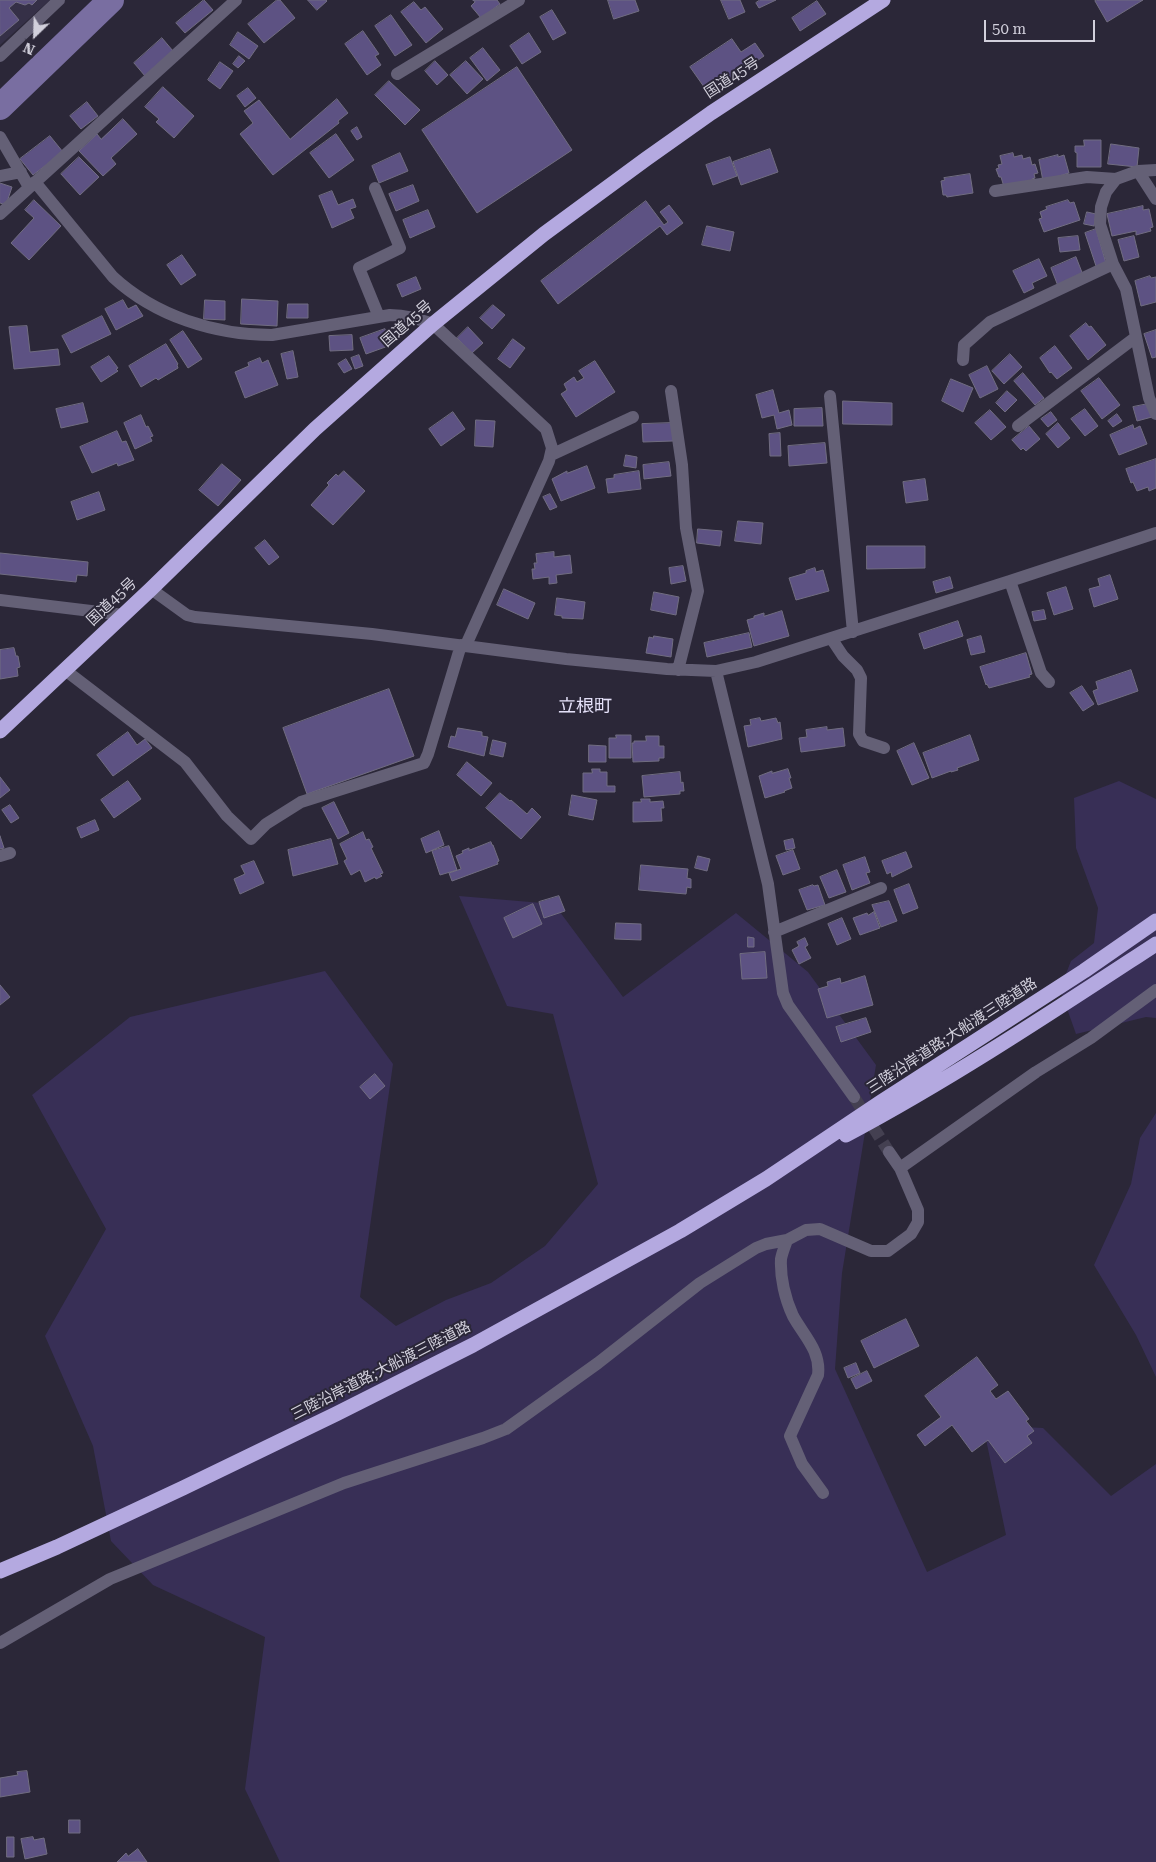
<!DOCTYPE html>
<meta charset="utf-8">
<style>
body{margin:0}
#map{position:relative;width:1156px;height:1862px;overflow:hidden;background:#2b2738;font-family:"Roboto Serif",serif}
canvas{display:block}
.north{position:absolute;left:10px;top:10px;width:50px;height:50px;-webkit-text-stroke:4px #2b2738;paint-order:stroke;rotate:204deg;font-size:14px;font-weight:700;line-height:20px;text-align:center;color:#d2d0dc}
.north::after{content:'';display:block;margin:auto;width:18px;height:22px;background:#d2d0dc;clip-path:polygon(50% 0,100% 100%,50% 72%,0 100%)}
.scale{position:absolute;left:984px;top:20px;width:111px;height:22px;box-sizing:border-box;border:2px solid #d2d0dc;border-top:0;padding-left:6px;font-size:15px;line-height:18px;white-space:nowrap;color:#d2d0dc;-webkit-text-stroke:4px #2b2738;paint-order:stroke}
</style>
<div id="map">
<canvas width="1156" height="1862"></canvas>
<div class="north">N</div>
<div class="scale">50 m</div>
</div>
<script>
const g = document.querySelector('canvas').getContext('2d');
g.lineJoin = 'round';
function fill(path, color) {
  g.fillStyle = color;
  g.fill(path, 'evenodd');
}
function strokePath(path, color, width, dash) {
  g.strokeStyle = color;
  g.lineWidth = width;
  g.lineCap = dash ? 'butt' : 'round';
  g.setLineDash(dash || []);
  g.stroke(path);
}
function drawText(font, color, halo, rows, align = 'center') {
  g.font = font + ' "Roboto Serif","Noto Sans JP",serif';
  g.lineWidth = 4;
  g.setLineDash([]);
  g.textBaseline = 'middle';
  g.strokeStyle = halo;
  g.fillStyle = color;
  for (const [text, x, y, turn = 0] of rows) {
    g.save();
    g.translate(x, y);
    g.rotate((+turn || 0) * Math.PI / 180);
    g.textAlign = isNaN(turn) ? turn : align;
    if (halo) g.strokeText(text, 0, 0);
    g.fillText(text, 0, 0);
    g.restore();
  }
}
fill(new Path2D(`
 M0,0H50L0,45Z`), '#353047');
fill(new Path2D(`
 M1119,781L1156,799V1018L1146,1017L1076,1034L1060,989L1071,961L1094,943L1098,908L1076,848L1074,798Z
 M459,896L554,904L623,997L736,913L808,972L876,1065L842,1273L835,1369L927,1572L1006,1535L983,1425L1043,1428L1111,1496L1156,1464V1862H280L245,1789L265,1637L153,1585L111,1541L93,1446L45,1336L106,1229L32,1095L130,1017L325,971L393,1064L360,1297L396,1326L446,1300L491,1283L545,1246L598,1184L553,1014L507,1006Z
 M1156,1113V1377L1136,1335L1094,1265L1131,1184L1140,1138Z`), '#382f56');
strokePath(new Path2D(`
 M0,107L111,0`), '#796ea1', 26);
const building = new Path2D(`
 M0,0H37L32,5L29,3L25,5L16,2L9,8L19,20L0,36Z
 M204,0L213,10L185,33L176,23Z
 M277,0H280L295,18L264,43L248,24Z
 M308,0H326L327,1L317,10Z
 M473,0H497L500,4L481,18L471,6L475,2Z
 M608,0H635L639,11L614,19Z
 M721,0H740L745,12L729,19Z
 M760,0H776L759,8L756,3Z
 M1097,0H1143L1107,22L1095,1Z
 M817,1L826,14L800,31L792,18Z
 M414,2L421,10L425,7L443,29L426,43L401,12Z
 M552,10L566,33L553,40L540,17Z
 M391,15L412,45L395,56L375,26Z
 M363,31L379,54L375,56L381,65L367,75L345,44Z
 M238,32L258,46L249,59L230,45Z
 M529,33L541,52L522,64L510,46Z
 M162,38L173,51L145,76L134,63Z
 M732,39L741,52L755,43L764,56L709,94L690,67Z
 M483,48L500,70L487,81L470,58Z
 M239,56L245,61L238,68L233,64Z
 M435,61L448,75L437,85L425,71Z
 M466,61L483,79L467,94L450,75Z
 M220,62L233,71L220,89L208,80Z
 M517,67L572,150L477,213L422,130Z
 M389,81L420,110L405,125L375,95Z
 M163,87L194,116L174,138L156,122L159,119L145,107Z
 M248,88L256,98L245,107L237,96Z
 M337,99L348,113L338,121L339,123L273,175L240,134L253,123L244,111L259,100L290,139Z
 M87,102L98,116L81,129L70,116Z
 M123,119L137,134L111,158L116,164L103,176L79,151L97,134L101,139Z
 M357,127L362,137L357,140L351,131Z
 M336,134L354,160L329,178L310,153Z
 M50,136L63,152L33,175L20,159Z
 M1084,140H1101V167H1077V153L1075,152V146H1084Z
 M1111,144L1139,148L1137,167L1108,164Z
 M770,149L778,172L741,185L733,162Z
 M400,153L408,171L379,183L372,166Z
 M1013,153L1014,157L1022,155L1023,159L1030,157L1032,165L1035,164L1038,173L1034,174L1035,178L1032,179L1033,182L1004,187L1001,177H999L996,169L999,168L998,165L1002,164L1000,156Z
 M1058,155V157L1064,155L1069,173L1043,181L1039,160Z
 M79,157L99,177L80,195L61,174Z
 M730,157L737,176L713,185L706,165Z
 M970,174L973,193L947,197L946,195H943L941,181L945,180L944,178Z
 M0,183L12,187L6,205L0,203Z
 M413,185L419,201L396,211L389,194Z
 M332,191L338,205L353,199L356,207L350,209L354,218L332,228L319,196Z
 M34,200L61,226L29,260L11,243L34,218L25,210Z
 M1068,200L1070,203L1074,202L1080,220L1044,232L1039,219L1042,218L1040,212L1047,209L1046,207Z
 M646,201L664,225L668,222L660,212L669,205L683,223L667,235L660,226L558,304L541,281Z
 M1143,206V210L1149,209L1153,227L1150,228L1151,231L1136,235V231L1112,236L1107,214Z
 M428,210L435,227L410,238L403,220Z
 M1087,212L1096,214L1094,226L1084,224Z
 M707,226L734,232L730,251L702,245Z
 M1096,229L1106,263L1096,266L1085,233Z
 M1078,236L1080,250L1060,252L1058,238Z
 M1134,236L1139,257L1124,261L1118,240Z
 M182,255L196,275L181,285L167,265Z
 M1076,257L1083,275L1058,286L1051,268Z
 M1039,259L1047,276L1032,283L1034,288L1024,293L1013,271Z
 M1150,276L1151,278L1156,277V302L1141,306L1135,281Z
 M416,277L421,289L402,297L397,285Z
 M242,299L278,301L277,326L241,324Z
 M123,300L128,309L136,305L143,316L116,330L105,309Z
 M205,300L225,301V320L204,319Z
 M288,304H308V318H287Z
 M493,305L505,315L492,329L480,318Z
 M102,316L111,334L71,353L62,336Z
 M1086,323L1089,327L1091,326L1106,345L1088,360L1070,336Z
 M27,326L30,352L58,349L60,365L14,369L9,327Z
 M468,327L483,343L472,353L457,338Z
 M385,329L391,345L366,354L360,338Z
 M1156,330V357L1152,358L1144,334Z
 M183,331L202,359L188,368L170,340Z
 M352,335L353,350L330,351L329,336Z
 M513,339L525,348L510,368L498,359Z
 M166,344L178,364L177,365L178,368L158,380L156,378L141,387L129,366Z
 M1055,346L1072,368L1057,379L1051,372L1050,373L1040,358Z
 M293,351L298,377L287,379L281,354Z
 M1010,354L1022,367L1004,384L992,371Z
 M359,355L363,366L355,369L351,358Z
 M109,356L118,368L116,369L118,371L101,382L91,367Z
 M260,358L262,363L268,360L278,385L245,398L235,372L249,366L248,363Z
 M346,359L352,369L344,373L338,364Z
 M595,361L615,392L576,417L561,394L567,390L564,384L574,377L577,382L584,378L579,371Z
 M987,366L998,389L980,398L969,375Z
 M1023,373L1044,398L1035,405L1014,381Z
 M1099,378L1120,405L1102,419L1081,391Z
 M951,379L973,388L963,412L942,401Z
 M773,390L779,413L789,410L792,425L777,429L774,415L762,418L756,395Z
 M1007,391L1017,400L1005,412L996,403Z
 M843,401L892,403V425L843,424Z
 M83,403L88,422L61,428L56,409Z
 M1148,404L1152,417L1137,421L1133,407Z
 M822,408L823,426H794V409Z
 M1085,409L1098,426L1085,436L1071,419Z
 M990,410L1006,427L991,440L975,423Z
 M453,412L465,429L441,446L429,429Z
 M1051,412L1057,420L1048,427L1041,419Z
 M1117,414L1122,421L1113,427L1108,421Z
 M141,415L146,427L148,426L153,436L150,437L152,441L135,449L124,423Z
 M476,420L495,421L493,447L475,446Z
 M672,423L673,441L643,442L642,424Z
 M1058,423L1070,438L1058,448L1046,434Z
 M1133,425L1134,429L1140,426L1147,444L1119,455L1110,435Z
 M1029,426L1040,439L1026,451L1023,448L1021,450L1012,440Z
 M117,431L122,442L126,441L134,460L118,466L117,463L92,473L80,447Z
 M780,433L781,456H770L769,434Z
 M825,443L827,463L789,466L788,446Z
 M626,455L637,457L636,468L624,466Z
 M1156,459V488L1149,491L1148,487L1137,491L1133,482L1131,483L1126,469Z
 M669,462L671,476L644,479L643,465Z
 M222,464L241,480L218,506L199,490Z
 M587,466L595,488L561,501L552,479L567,471V473Z
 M344,471L365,491L333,525L311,505L329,485L327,483L336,474L338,476Z
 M639,471L641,489L608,493L606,479L614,478V475Z
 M925,479L928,500L906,503L903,482Z
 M99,492L105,510L77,520L71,502Z
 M550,494L557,507L550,510L543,497Z
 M738,521L763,523L761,544L735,541Z
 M698,529L722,531L720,546L697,543Z
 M265,540L279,557L269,565L255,548Z
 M867,546H925V568L867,569Z
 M554,552V557L570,555L572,573L556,575L557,583L549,584V577L533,579L532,569H535L534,563H537L536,554Z
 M0,553L88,562L87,576L77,575L76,582L0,574Z
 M683,566L686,581L671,584L669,568Z
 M815,568L816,572L823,570L829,591L796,600L789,578L806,573V571Z
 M1110,575L1118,599L1094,607L1089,589L1100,586L1098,579Z
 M950,577L953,588L936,593L933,582Z
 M1066,587L1073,609L1054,615L1047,593Z
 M504,589L535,603L528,619L497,605Z
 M654,592L679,597L676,615L651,610Z
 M557,598L585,602L583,619L562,618V616L555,615Z
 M1044,610L1046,619L1034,621L1032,612Z
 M782,611L789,636L754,646L747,620L754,618V616L764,613V616Z
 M958,621L963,636L924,649L919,634Z
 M749,633L752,647L707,657L704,643Z
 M654,636L673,639L671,657L646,653L649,637L653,638Z
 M981,636L985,652L971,655L967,640Z
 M14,648L16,656H18L20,667L17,668L18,676L0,679V650Z
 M1026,653L1032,674L1029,675L1030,677L989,688L987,684L986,685L980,667Z
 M1131,670L1138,691L1098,705L1093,691L1098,689L1096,682Z
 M1082,686L1094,704L1083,711L1070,693Z
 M389,689L414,756L307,794L283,728Z
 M760,718L761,721L776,718L778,723L780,722L782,739L748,747L744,726L751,725L750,720Z
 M827,727V730L843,728L845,746L801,752L799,738L807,737L806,730Z
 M458,728L482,732V736L488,737L484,756L448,747L451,736L455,737Z
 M128,732L137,745L145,739L152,748L113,776L97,755Z
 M616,735H631V758H609V738H616Z
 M970,735L979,760L957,768L958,770L951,772V771L932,778L923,753Z
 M646,736H659V746H664V758H659V761L633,762L632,743H634V741H646Z
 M493,740L506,743L503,757L490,754Z
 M914,743L929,778L912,785L897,751Z
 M589,745L606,746V762H589Z
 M467,762L492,783L481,796L457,775Z
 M592,769H600V772H607V786H615V792H583V773H592Z
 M788,769L791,778H789L792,788L784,791L785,792L765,798L759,776L772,771V773Z
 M680,772L681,783L683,782L684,791H680V794L644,797L642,776Z
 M0,777L10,790L0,798Z
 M128,781L141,799L114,818L101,800Z
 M500,793L510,801L511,800L527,814L532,808L541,817L521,839L486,808Z
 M572,795L597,800L593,820L569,815Z
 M641,799H650V802L663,801L664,808H661L662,821L633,822V802H641Z
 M334,802L349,833L338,839L322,808Z
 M10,805L19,818L11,823L2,810Z
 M95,820L99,830L81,838L77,828Z
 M439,831L444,845L426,853L421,839Z
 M363,832L366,840L369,839L373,847L371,848L383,873L380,874L382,876L376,879L375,877L365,882L360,870L351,875L344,861L347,859L340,844Z
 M0,836L4,848L0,849Z
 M331,839L338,864L293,876L288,850Z
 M793,839L795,848L786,850L784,841Z
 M491,842L492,845H493L499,861L497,862L498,864L452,881L449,873L461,869L456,856L463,853L462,851L469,848V850Z
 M449,846L457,870L440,875L432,851Z
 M793,850L800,869L783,875L776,856Z
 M906,852L912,867L892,877L891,872L887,874L882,861Z
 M698,856L710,859L707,871L695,868Z
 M865,857L870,872L866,873L870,883L852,890L843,865Z
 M254,861L264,883L240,894L234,879L245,874L241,866Z
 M641,865L688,869L687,878L691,879V888L687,887L686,894L639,890Z
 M837,870L846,892L829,898L820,877Z
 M909,884L918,908L903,914L894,890Z
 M813,885L814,886L818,885L825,905L807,910L799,890Z
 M559,896L565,911L544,918L539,902Z
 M889,901L897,921L881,927L872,905Z
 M533,904L542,924L513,938L504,918Z
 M874,912L880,928L860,935L853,918L867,913L868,915Z
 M842,918L851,939L837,945L828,924Z
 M616,923L641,924V940L615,939Z
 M748,937L754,938V947H748Z
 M805,938L808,945L805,947L811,958L799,964L792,950L799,946L797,942Z
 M765,952L767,978L742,979L740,954Z
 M865,976L873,1005L827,1018L818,989L828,986L827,982L840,978L841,983Z
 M0,985L10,997L0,1005Z
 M866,1018L871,1032L841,1042L836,1027Z
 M375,1074L385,1086L370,1099L360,1087Z
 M906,1319L919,1346L874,1368L861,1341Z
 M977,1357L998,1385L990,1391L996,1399L1008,1391L1029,1419L1026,1421L1034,1431L1027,1436L1032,1443L1005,1463L988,1440L972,1452L952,1425L925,1446L917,1435L941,1417L925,1396Z
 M856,1363L860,1373L848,1378L844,1368Z
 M867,1371L872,1381L856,1389L851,1379Z
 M27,1771L30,1792L0,1797V1778L18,1775L17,1772Z
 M69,1820H80V1833H69Z
 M7,1837H14V1857H7Z
 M33,1837L34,1840L44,1838L47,1854L25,1859L21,1839Z
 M138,1849L147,1862H117L126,1853L128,1856Z`);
fill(building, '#5d5283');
strokePath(building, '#716d81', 1);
strokePath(new Path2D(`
 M854,1097L889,1152`), '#444051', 12, [12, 6]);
strokePath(new Path2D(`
 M0,56L59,0
 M397,74L519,0
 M0,137L29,187
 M1156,170L1138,171L1116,179L1106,192L1101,207L1100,224L1113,264L1126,289L1149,398L1156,414
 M1138,171L1156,199
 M0,176L21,172
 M35,182L113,277C155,316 215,335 272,335L390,315C406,315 418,319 433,324L546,429L552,448L549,461L466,645
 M375,188L400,248L359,268L379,317
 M995,191L1087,177L1116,179
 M0,214L236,0
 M963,360L964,345L990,322L1113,264
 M671,391L682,465L686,528L698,591L678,670
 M830,396L853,632
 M1018,426L1136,337
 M551,455L633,417
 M1010,581L1041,673L1049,682
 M151,589L187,615L195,617L372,634L566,659L667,669L716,671L756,662L1010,581L1156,533
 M0,600L124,615
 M831,638L843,656L857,670L861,678L859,734L863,741L884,748
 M65,670L185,762L227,816L251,839L266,824L301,802L424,763L428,754L461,645
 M716,671L768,884L783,993L788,1005L854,1097
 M0,856L10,853
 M774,932L881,888
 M900,1168L1036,1072L1091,1038L1156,990
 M787,1240C785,1246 782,1253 781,1259C780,1277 785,1299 793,1316C804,1336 821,1351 818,1375L790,1436L802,1464L823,1493
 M0,1643L110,1579L344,1483L483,1438L506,1429L598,1363L700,1283L756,1248L766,1244L787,1240L806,1230L820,1229L871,1251H888L911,1234L918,1222V1210L900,1168L889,1152`), '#646076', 12);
strokePath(new Path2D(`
 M0,731L151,589L315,429L433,324L544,234L646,159L711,113L883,0
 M846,1135C953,1078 1055,1010 1156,944
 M0,1571L57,1547L183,1488L336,1414L473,1345L680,1231L766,1179L881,1102L1084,971L1156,921`), '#b4a9e0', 15);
drawText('15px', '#d2d0dc', '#2b2738', [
 ["国道45号",732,78,-33],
 ["国道45号",407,324,-41],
 ["国道45号",112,602,-43],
 ["三陸沿岸道路;大船渡三陸道路",952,1036,-33],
 ["三陸沿岸道路;大船渡三陸道路",381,1371,-27]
]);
drawText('18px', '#e4e0f8', '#2b2738', [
 ["立根町",585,707]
]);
</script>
